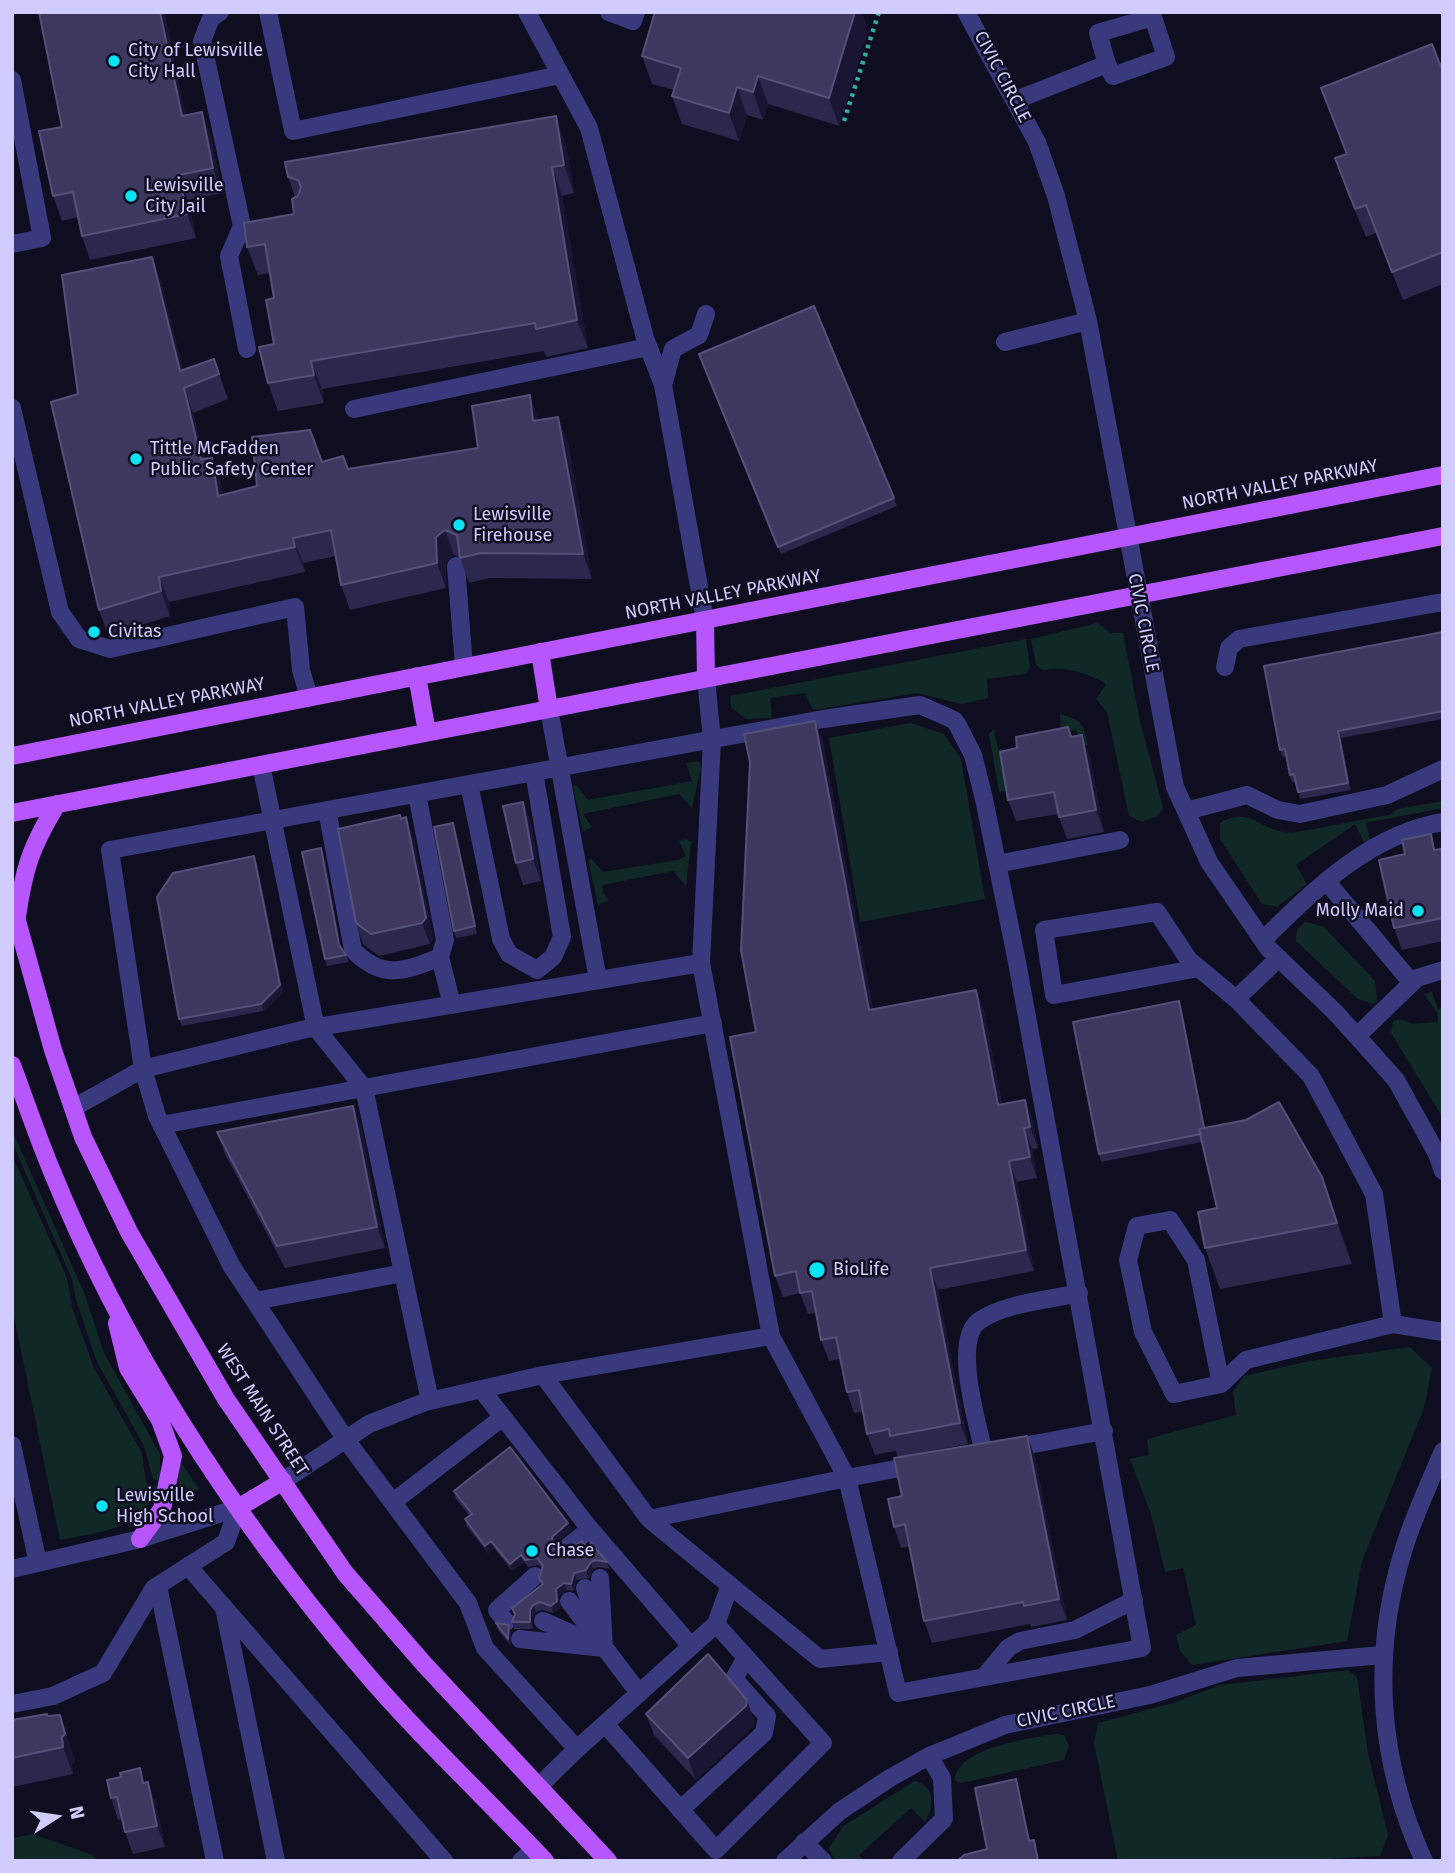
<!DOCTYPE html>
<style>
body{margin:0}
#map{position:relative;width:1455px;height:1873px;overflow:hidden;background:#0f0d20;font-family:"Fira Sans",sans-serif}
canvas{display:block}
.frame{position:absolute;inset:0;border:14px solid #d0cdfe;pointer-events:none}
.north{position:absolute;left:21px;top:1782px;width:70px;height:70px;-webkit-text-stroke:5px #0f0d20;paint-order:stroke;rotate:78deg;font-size:19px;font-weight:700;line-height:28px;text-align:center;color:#d0cdfe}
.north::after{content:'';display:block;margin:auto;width:24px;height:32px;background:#d0cdfe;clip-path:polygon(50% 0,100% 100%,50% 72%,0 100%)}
</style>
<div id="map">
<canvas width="1455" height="1873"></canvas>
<div class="frame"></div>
<div class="north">N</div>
</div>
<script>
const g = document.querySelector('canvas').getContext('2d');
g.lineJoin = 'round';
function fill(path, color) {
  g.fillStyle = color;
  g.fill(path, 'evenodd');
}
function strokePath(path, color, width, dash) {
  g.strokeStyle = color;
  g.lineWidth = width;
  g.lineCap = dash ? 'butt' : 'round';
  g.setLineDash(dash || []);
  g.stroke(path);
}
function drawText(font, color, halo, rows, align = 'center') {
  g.font = font + ' "Fira Sans",sans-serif';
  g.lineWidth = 5;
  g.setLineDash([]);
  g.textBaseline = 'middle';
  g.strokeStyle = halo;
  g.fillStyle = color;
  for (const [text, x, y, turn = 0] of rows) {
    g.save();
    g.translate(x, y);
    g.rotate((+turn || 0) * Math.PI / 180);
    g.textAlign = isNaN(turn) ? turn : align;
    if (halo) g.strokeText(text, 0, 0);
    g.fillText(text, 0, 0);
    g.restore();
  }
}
fill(new Path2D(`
 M1097,623L1111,633H1123L1140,721L1163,808L1158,816L1142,822L1129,816L1107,712L1096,699L1106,684C1084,672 1068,666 1043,670L1036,665L1031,639Z
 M1026,639L1030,667L1026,674L987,679L988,698L962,704L917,693L813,710L805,693L770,698L772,718L746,719L731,707L730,696Z
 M1060,714C1083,721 1082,722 1088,745L1080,748L1076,730L1061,732Z
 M911,723L944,734L961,759L985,899L860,922L829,738Z
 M994,729L998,749H1002L1007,790L999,792L989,734Z
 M699,761L701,768L692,808L679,794L583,814L592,827L583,832L573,787L576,785L588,800L692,781L686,763Z
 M1443,801V808L1366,823L1370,841L1364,842L1355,824L1296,865L1307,884L1277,907L1262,904L1220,839V823C1251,805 1259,832 1292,833L1388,815L1398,809Z
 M686,839L691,842L686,886L673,871L602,885L603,893L609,900L598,905L588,860L591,858L603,872L678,860L686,856L679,841Z
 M1305,922L1323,926L1375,981L1377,1001L1373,1004L1358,999L1296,941L1297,929Z
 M1432,992L1438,1009L1443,1008V1118L1391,1033L1393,1021L1402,1019L1411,1024L1438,1022V1014L1424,994Z
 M12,1130L85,1295L104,1353L160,1454V1481L153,1479L144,1446L96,1360L76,1299L72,1279L12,1142Z
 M12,1155L67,1278L72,1307L94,1368L142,1453L146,1483L159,1487C141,1530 101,1532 60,1540L12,1307Z
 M1410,1347L1432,1368L1424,1408L1362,1561L1347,1641L1192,1665L1180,1651L1176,1635L1196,1625L1183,1568L1165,1572L1151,1514L1130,1459L1149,1455L1147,1439L1236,1415L1233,1392L1244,1376L1310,1361Z
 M182,1464L199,1489L192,1494L178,1487L179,1466Z
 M1348,1670L1357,1677L1368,1754L1388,1835L1380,1856L1293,1861H1118L1094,1743L1098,1723L1173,1703L1220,1685Z
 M1056,1734L1064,1735L1069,1746L1064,1760L961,1783L955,1780C957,1748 1029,1738 1056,1734Z
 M915,1781C936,1787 934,1806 925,1822L911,1808L859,1855L863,1861H835L829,1848L843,1826Z
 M32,1834L93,1855L99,1861H12V1838Z`), '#102927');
strokePath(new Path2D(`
 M844,121L879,12
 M183,1492L196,1497`), '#30afa2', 4.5, [3.5, 5]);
strokePath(new Path2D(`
 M220,12L211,18L202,41L242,226L229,256L247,349
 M268,12L293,131L560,75
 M527,12L589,128L645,338L663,385
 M609,12L633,21L636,12
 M966,12L1037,142L1056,196L1088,321L1175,787L1209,862L1268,948L1336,1013L1396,1080L1437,1154L1443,1171
 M12,80L42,238L12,244
 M1016,100L1107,64L1113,76L1166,57L1153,17L1098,33L1107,64
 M1005,342L1088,321
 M12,408L60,612L79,639L110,649L295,607L301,670L309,697
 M354,409L648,347
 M456,566L464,666
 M705,620L663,385L673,349L699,335L706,314
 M1225,667L1229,648L1239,639L1443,602
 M549,709L598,980
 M261,765L316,1028L364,1088L713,1023
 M469,784L501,939L509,954L537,970L553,957L562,937L534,772
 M327,810L353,950C382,980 404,972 440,957L445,940L417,794
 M1186,811L1247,795L1278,810L1300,814L1387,795L1443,769
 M997,864L1120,840
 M1327,882L1412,983
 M1263,940C1314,890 1370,834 1443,822
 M440,957L452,1005
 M1279,958L1236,999L1311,1076L1374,1194L1393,1324
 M701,963L771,1336L847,1478L917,1465
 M1199,968L1054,995L1044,930L1157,912L1189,960L1236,999
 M1357,1036L1417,978L1443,970
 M73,1108L143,1069L110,850L823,719L920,705L954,720L957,724L973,755L984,799L1017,962L1142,1648L898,1693L847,1478L649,1519L543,1375L425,1402L369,1424L283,1481
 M161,1125L364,1088L430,1401
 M255,1301L403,1273
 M543,1375L771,1336
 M1221,1384L1196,1260L1170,1220L1137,1226L1128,1260L1143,1332L1174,1394L1221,1384L1246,1360L1393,1324L1443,1332
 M481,1389L590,1529L565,1549
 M12,1445L38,1563
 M1007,1449L1104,1431
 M984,1453C978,1425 952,1341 979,1321C1005,1303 1048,1300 1079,1293
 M393,1502L503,1417
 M649,1519L820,1659L889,1652
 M590,1529L691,1646
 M188,1566L444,1861
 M12,1569L140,1539L238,1508
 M600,1578L604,1648
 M158,1586L215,1861
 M585,1588L596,1621
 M569,1601L639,1693
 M224,1608L276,1861
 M543,1621L588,1641
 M506,1622L497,1610L535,1576
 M716,1624L730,1585
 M520,1639L604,1648
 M984,1677L1008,1648L1020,1641L1075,1630L1134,1600
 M12,1704L53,1696L103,1673L154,1588L226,1542L238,1508
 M605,1724L716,1850L823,1743L716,1624L577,1749L485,1648L468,1603L346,1440L231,1265L157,1116L143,1069L306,1029L701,963L712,740L706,678
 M538,1787L577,1749
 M680,1810L764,1733L767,1716L734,1679L746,1657
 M804,1842L823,1861
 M521,1861L534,1849
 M785,1861L840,1811L890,1778L929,1756L1005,1725L1150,1695L1237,1668L1382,1655
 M901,1861L944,1819L942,1778L929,1756
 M1424,1861C1379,1764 1371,1658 1402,1555C1412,1519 1429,1485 1443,1451`), '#39397e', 18);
strokePath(new Path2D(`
 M705,620L706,678
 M540,652L549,709
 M417,676L427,732
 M12,756L1443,475
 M12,813L1443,536
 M12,903L53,1050L83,1137L129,1232L226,1399L345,1573L424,1664L608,1861
 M17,917C24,868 31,847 57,804
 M12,1065C25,1100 37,1135 51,1169C125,1352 236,1520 363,1670C419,1736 485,1797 545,1861
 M117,1323L128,1368L160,1420L173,1456L162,1509L140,1539
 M238,1508L283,1481`), '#b756fc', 18);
fill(new Path2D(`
 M39,12H175L165,14L185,116L211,137L222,193L188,200L196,238L90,260L82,236L78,217L62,221L53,196L62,127Z
 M655,12H862L868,31L839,126L768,104L763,120L747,115L739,141L682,124L672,96L674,90L652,84L642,56Z
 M1443,72V284L1403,300L1376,233L1366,237L1345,186L1335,158L1346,154L1321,88Z
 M566,145L574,193L562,196L588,348L546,357L544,351L322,389L324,403L278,411L268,383L274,344V298L270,273L258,275L247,247L294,214L295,197L288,177Z
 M152,257L161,282L183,370L214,359L228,399L193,413L204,458H212L221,483L223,495L257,486L322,462L348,469L478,448L539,420L568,442L592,579L490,578L469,583L460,557L454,555L446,562V588L350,610L341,585L336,556L303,563L305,572L169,602L170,616L108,635L99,610L78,394Z
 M699,354L894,498L897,506L781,554Z
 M1443,632V719L1341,738L1351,790L1300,799L1296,782H1292L1290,775L1286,756L1283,757L1280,750Z
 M815,721L823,742L873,1009L976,990L984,1011L1002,1104L1025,1100L1033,1121L1038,1148L1032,1149L1037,1178L1017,1182L1034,1271L938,1290L968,1444L898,1457L896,1451L875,1455L867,1434L863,1412L854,1413L847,1392L840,1359L829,1361L821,1340L816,1313L808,1314L800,1293L783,1297L775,1276Z
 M1068,727L1072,737L1090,757L1104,832L1067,839L1058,814L1016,821L1008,800L1017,748Z
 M523,802L531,823L541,881L523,885L516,863Z
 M401,818L414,839L433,939L430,944L379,956L363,944L356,923Z
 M453,823L455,830L477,934L456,938L454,931Z
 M1441,849L1443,853V941L1402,950L1394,928L1437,850Z
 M324,855L341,947L346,955L349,962L327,966L325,959Z
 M254,856L257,864L283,992L264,1011L182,1026L179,1019Z
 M1181,1008L1205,1128L1322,1177L1352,1264L1220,1289L1205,1248L1217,1208L1202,1142L1101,1162L1099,1154Z
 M353,1106L361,1127L385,1248L285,1268L225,1154L217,1132Z
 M1027,1436L1035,1457L1067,1620L1031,1627L1030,1624L932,1643L924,1621L910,1546L901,1548L894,1527L902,1496Z
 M454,1491L568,1523L571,1530L555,1544L556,1550L565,1553L586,1547L607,1562L610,1569L599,1567L593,1569L589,1578L577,1580L574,1591L567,1590L559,1596L560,1608L553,1613L542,1610L536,1612L532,1617L533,1629H514L512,1622L542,1585L539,1578L542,1569L539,1565L528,1567L524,1562L512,1571L494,1548L488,1553L467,1527L465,1519L470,1516L456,1499Z
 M496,1623L511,1632V1646L498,1630Z
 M747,1700L754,1722L753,1727L696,1780L654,1735L646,1714Z
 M60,1715L75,1761L72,1764L73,1774L12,1787V1720Z
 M145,1783L156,1803L165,1847L133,1854L125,1832L122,1819L118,1820L111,1798Z`), '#2c274d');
fill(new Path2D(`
 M160,12H164L191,141L182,116Z
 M855,12H862L868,31L839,126L829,98Z
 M758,76L768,104L763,120L753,92Z
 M737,87L747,115L739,141L729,113Z
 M202,112L211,137L222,193L213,168Z
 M556,116L566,145L574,193L564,165Z
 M552,167L562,196L588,348L577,320Z
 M179,175L188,200L196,238L187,214Z
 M152,257L161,282L187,387L180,371Z
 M311,361L322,389L324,403L314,375Z
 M184,388L193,413L210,484L201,459Z
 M530,395L539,420L533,421Z
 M558,417L568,442L592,579L583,554Z
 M212,458L221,483L227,521L218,496Z
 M445,530L454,555L446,562V588L437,563L436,537Z
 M293,538L303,563L305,572L295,547Z
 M159,577L169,602L170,616L161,591Z
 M815,721L823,742L877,1031L869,1010Z
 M1338,731L1341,738L1351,790L1348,783Z
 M1082,735L1090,757L1104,832L1096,810Z
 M523,802L531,823L541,881L533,859Z
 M406,817L414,839L433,939L430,944L422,923Z
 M453,823L455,830L477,934L475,926Z
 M321,848L324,855L342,952L339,945Z
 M254,856L257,864L283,992L264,1011L261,1004Z
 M976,990L984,1011L1006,1126L998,1105Z
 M1179,1001L1181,1008L1208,1141L1205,1133Z
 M1025,1100L1033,1121L1038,1148L1030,1127Z
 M353,1106L361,1127L385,1248L377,1227Z
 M1024,1128L1032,1149L1037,1178L1030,1157Z
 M1009,1161L1017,1182L1034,1271L1026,1250Z
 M1322,1177L1337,1218L1352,1264L1337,1223Z
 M930,1268L938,1290L968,1444L960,1423Z
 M1027,1436L1035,1457L1067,1620L1059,1599Z
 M568,1523L571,1530L555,1544L557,1557L554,1549L552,1537Z
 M491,1541L494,1548L488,1553L485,1546Z
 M521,1555L524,1562L512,1571L510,1564Z
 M591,1562L593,1569L589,1578L586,1570Z
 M574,1573L577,1580L574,1591L571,1584Z
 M564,1583L567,1590L559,1596L560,1608L553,1613L551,1606L556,1589Z
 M533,1605L536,1612L532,1617L533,1629L530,1622V1610Z
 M509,1625L511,1632V1646L508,1639Z
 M747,1700L754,1722L753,1727L696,1780L688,1758Z
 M60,1715L75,1761L72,1764L73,1774L63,1747Z
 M1016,1779L1019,1786L1031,1848L1029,1841Z
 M148,1782L156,1803L165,1847L157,1826Z`), '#191533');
const building = new Path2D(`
 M39,12H160L182,116L202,112L213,168L179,175L187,214L82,236L73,192L53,196L39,131L62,127Z
 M655,12H855L829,98L758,76L753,92L737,87L729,113L672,96L681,68L642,56Z
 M1432,44L1443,72V252L1392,272L1366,205L1355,209L1335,158L1347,154L1321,88Z
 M556,116L564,165L552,167L577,320L536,329L535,323L311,361L314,375L268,383L259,347L274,344L266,300L274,298L265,244L247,247L244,223L294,214L292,199L298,196L301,187L298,180L288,177L285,162Z
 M152,257L180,371L214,359L219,374L184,388L201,459L212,458L218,496L257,486L252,437L310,430L322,462L343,456L348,469L478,448L472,406L530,395L533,421L558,417L583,554L481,553L460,558L457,535L445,530L436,537L437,563L341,585L331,530L293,538L295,547L159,577L161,591L99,610L51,402L78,394L62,275Z
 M814,306L894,498L778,547L699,354Z
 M1443,632V711L1338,731L1348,783L1298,792L1294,774L1290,775L1285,749L1280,750L1264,666Z
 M815,721L869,1010L976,990L998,1105L1025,1100L1030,1127L1024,1128L1030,1157L1009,1161L1026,1250L930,1268L960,1423L890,1436L889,1429L867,1434L859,1390L847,1392L836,1337L821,1340L812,1291L800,1293L796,1271L775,1276L730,1037L756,1032L741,950L750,762L744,734Z
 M1068,727L1071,737L1082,735L1096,810L1059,817L1054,792L1008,800L1000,752L1017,748L1016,737Z
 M523,802L533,859L516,863L503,806Z
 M400,815L401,819L406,817L426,918L422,923L371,934L356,923L338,829Z
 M453,823L475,926L454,931L434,827Z
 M1431,834L1434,850L1441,849L1443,855V918L1394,928L1379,860L1405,854L1402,840Z
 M321,848L339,945L346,955L325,959L302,852Z
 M254,856L280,985L261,1004L179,1019L157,897L173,873Z
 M1179,1001L1204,1128L1199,1129L1201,1134L1099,1154L1073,1022Z
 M1279,1102L1322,1177L1337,1223L1205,1248L1198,1212L1217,1208L1199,1129L1246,1120Z
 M353,1106L377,1227L277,1246L217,1132Z
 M1027,1436L1059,1599L1024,1606L1023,1602L924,1621L905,1524L894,1527L888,1499L902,1496L894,1458Z
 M510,1447L568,1523L552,1537L554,1549L565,1553L582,1541L586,1547L591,1543L607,1562L596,1560L591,1562L586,1570L574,1573L571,1584L564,1583L556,1589L557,1601L551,1606L540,1602L533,1605L530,1610V1622H512L515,1614L512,1608L543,1584L539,1578L543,1566L537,1558L525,1560L521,1555L510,1564L491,1541L485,1546L465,1519L472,1514L454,1491Z
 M496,1623L509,1625L508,1639Z
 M708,1654L747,1700L746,1706L688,1758L646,1714Z
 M47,1714L48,1716L60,1715L65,1734L62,1737L63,1747L12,1758V1720Z
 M140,1768L143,1783L148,1782L157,1826L125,1832L117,1797L111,1798L107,1780L121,1777L120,1773Z
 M1016,1779L1029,1841L1034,1840L1038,1861H957L964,1855L987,1849L975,1788Z`);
fill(building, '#3e3860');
strokePath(building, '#555079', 2);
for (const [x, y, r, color] of [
 [114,61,7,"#05e4f2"],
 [131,196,7,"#05e4f2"],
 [136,459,7,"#05e4f2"],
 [459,525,7,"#05e4f2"],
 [94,632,7,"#05e4f2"],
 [1418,911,7,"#05e4f2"],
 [817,1270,9,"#05e4f2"],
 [102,1506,7,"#05e4f2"],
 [532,1551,7,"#05e4f2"]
]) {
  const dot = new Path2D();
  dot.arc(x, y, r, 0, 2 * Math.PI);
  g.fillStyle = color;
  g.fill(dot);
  strokePath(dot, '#0f0d20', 2.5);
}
drawText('18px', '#d0cdfe', '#0f0d20', [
 ["City of Lewisville",128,51],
 ["City Hall",128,72],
 ["Lewisville",145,186],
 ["City Jail",145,207],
 ["Tittle McFadden",150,449],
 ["Public Safety Center",150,470],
 ["Lewisville",473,515],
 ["Firehouse",473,536],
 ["Civitas",108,632],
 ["Molly Maid",1404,911,"right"],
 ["BioLife",833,1270],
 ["Lewisville",116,1496],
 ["High School",116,1517],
 ["Chase",546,1551]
], 'left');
drawText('18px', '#d0cdfe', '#0f0d20', [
 ["CIVIC CIRCLE",1002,77,62],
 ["NORTH VALLEY PARKWAY",1280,485,-11],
 ["NORTH VALLEY PARKWAY",723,595,-11],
 ["CIVIC CIRCLE",1143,623,79],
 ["NORTH VALLEY PARKWAY",167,703,-11],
 ["WEST MAIN STREET",262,1410,57],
 ["CIVIC CIRCLE",1066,1712,-12]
]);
</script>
